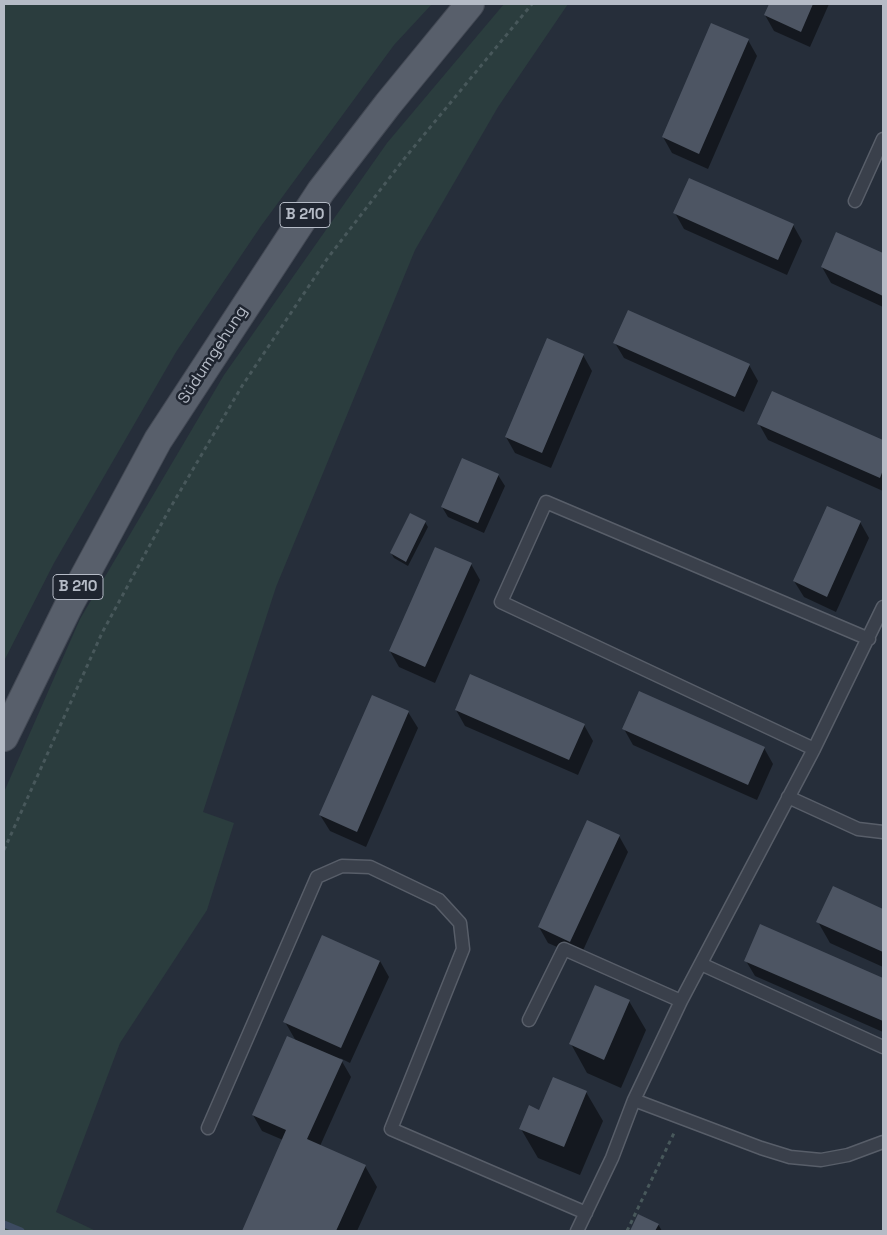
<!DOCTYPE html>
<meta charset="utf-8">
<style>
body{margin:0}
#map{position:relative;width:887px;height:1235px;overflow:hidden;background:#262e3a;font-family:"Space Grotesk",sans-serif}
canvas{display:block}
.frame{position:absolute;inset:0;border:5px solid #b5bbc6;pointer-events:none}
</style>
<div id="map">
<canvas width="887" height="1235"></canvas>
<div class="frame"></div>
</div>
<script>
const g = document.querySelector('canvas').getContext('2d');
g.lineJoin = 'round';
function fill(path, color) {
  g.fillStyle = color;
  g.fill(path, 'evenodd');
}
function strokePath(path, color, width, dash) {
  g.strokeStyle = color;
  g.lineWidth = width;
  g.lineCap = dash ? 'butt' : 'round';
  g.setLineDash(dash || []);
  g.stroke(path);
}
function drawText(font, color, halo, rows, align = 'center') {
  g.font = font + ' "Space Grotesk",sans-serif';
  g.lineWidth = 5;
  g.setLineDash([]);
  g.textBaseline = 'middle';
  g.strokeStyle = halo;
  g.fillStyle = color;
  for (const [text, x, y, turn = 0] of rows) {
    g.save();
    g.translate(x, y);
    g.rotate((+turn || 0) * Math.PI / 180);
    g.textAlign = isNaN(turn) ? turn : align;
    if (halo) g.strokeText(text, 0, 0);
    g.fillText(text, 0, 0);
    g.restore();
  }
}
fill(new Path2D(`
 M4,4H432L394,45L261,226L176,352L54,563L4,661Z
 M504,4H568L498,107L415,250L276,587L203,812L234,823L207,910L120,1043L56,1212L96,1231H4V792L80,619L224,375L387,143Z`), '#2b3d3e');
fill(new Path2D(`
 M770,4H829L810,47L774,31L765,15Z
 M748,40L757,56L708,169L672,153L663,137Z
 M675,213L793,225L802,241L787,275L684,229Z
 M837,234L883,255V307L831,283L822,267Z
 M615,343L749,365L758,381L744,412L624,358Z
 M583,355L592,371L551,468L515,453L506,437Z
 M773,393L883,442V491L768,440L759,424Z
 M498,475L505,486L484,533L448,517L442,507Z
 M425,522L428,527L408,566L394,558L391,553Z
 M860,522L869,538L836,612L804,597L794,581Z
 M471,564L480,580L435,683L399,667L390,651Z
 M372,697L408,712L418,728L366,847L330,831L320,815Z
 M456,710L584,725L593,741L578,775L465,726Z
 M624,729L764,748L773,764L757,800L633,745Z
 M619,836L628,852L580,957L548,943L539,927Z
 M833,888L883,910V967L830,943L818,922Z
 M761,926L883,979V1032L755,976L746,961Z
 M380,961L389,977L350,1063L340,1058L351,1077L320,1146L365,1166L377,1187L357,1231H243L283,1140L262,1131L253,1115L296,1041L285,1022Z
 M629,1001L646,1030L621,1088L587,1073L571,1044Z
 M586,1092L603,1121L580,1175L538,1158L521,1129L540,1111Z
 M639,1215L658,1224L662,1231H631Z`), '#0007');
strokePath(new Path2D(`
 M4,1224L21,1231`), '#3d4b61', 7);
fill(new Path2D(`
 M769,4H813L801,32L764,15Z
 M711,23L749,39L699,154L662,137Z
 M689,178L794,224L778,260L673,213Z
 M836,232L883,253V296L821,267Z
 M628,310L750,364L735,397L613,343Z
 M547,338L584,354L542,453L505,437Z
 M772,391L883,440V470L880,478L757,424Z
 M462,458L499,474L478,523L441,507Z
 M827,506L861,521L827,597L793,581Z
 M410,513L426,521L406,562L390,553Z
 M435,547L472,563L425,667L389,651Z
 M470,674L585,724L569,760L455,710Z
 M639,691L765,747L748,785L622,729Z
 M372,695L409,711L357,832L319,815Z
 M587,820L620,835L570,942L538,927Z
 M833,886L883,909V952L816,922Z
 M760,924L883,978V1021L744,961Z
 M322,935L380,961L341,1048L283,1022Z
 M595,985L630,1000L604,1060L569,1044Z
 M287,1036L343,1060L307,1139L366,1165L336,1231H242L286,1130L252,1115Z
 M553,1077L587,1091L564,1147L519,1129L529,1105L539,1110Z
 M638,1214L659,1224L655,1231H630Z`), '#4d5563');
const service = new Path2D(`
 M855,201L883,139
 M814,749L501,602L546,502L869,639
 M788,797L858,829L883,832
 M701,964L883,1047
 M529,1020L564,949L681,1001
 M634,1100L761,1148L790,1157L821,1160L848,1155L883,1142
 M208,1128L317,877L342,866L370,867L439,900L460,923L463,949L391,1129L586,1213
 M577,1231L612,1158L634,1100L681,1001L814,749L883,607`);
const primary = new Path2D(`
 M4,737L69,605L158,440L321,191L388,104L470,4`);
strokePath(service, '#585e69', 15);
strokePath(primary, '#434954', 30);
strokePath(new Path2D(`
 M4,850L102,633L169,510L242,386L327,259L404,159L532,4
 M627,1231L674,1133`), '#48585b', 3, [4, 4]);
strokePath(service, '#3a404b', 12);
strokePath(primary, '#585f6b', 28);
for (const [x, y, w] of [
 [305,215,50],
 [78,587,50]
]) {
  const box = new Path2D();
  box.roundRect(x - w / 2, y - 12.5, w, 25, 4);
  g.fillStyle = '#1f2530';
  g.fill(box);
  strokePath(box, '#b5bbc6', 1);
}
drawText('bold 15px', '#b5bbc6', null, [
 ["B 210",305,215],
 ["B 210",78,587]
]);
drawText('16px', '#b5bbc6', '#1f2530', [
 ["Südumgehung",213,355,-57]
]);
</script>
